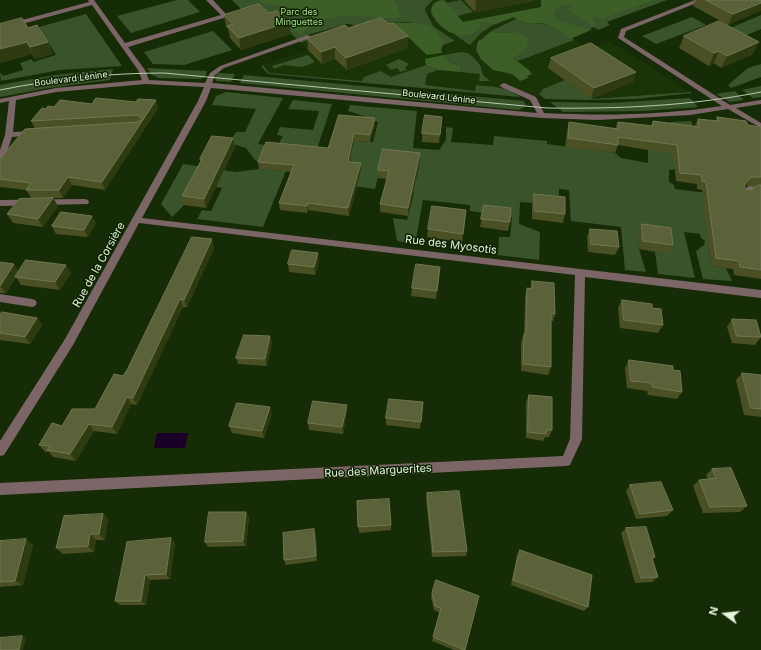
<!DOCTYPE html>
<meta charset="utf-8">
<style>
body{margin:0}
#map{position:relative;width:761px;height:650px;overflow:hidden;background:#162c07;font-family:Inter,sans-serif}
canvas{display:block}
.north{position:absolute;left:705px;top:594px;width:40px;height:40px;-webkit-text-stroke:3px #0d2200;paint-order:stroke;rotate:285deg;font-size:11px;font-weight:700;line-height:16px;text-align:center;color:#e6f4de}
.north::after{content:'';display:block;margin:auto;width:14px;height:18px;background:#e6f4de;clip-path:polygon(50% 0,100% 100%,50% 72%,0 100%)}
</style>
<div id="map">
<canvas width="761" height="650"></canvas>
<div class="north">N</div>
</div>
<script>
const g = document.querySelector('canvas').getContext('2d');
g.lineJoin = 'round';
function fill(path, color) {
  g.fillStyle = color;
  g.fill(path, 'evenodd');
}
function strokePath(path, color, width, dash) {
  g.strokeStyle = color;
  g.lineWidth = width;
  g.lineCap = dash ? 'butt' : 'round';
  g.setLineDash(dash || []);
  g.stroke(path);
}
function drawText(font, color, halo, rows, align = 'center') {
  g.font = font + ' Inter,sans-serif';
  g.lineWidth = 3;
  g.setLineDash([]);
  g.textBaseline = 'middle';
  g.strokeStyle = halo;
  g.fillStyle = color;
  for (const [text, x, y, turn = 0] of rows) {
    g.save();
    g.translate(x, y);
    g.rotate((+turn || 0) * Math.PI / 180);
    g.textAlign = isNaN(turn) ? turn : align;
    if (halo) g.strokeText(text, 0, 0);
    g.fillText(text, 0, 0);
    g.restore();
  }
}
fill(new Path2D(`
 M429,0H554L572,38L590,49L609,41L690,92L591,99L543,97L269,73L263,65L308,50L301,43L310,39L305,34L327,22L396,23L403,22Z`), '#1a3307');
fill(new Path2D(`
 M177,0H188L200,12L131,33L117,16Z
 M232,0H433L425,8L426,12L433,26L455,41L443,45L444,40L409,22H388L382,29L357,28L351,24H346L307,35L310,39L301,43L263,7L244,12Z
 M461,0L473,12L457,16L446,3Z
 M554,0H667L607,22L610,25L598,30L594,27L591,28L592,29L572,38L574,40L518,61L513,58L517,32L496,33L491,31L516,19C528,27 537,21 548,25C555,28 563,34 570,39L550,15Z
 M86,14L122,66L60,70L1,81L0,72L3,76L23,70L20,63L32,59L33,62L56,55L39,27Z
 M761,15V29L742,37L728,29Z
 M692,17L706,25L656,44L642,36Z
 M482,22L493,25L481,33L470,45L455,35H465Z
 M213,31L232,50L184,65L153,64L144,52Z
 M461,52L468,53L473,57L480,65L483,75L490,81H479L480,74L460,72L462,66L451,63L443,55Z
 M308,55L315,62L302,67L284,65L274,69L272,66Z
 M399,59L409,64L405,68L407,70L400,72L397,68L391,70L386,65Z
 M761,64V77L731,88L728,85L748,68Z
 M263,65L269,73L362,81L364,77L381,71L391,77L426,65L438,70L427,74L425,85L475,91L476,85C493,87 506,86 520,97L268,74L261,66Z
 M147,68L207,71L205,77L200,79L159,78L152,75Z
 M113,69L110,80L48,88L0,97V85L54,75Z
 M218,73L235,74L231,82L216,81L215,77Z
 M244,75L524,101L526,106L519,110L240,83Z
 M565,80L591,99L690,92L692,93L635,99L591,100L545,99L539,94L543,89Z
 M761,86V97L753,98L742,90Z
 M735,91L744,100L730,102L716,94Z
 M226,92L283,98L258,144L277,147L283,136L277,135L280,127L313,130L319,111L288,109L293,100L332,104L317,149L328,150L353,141L373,142L378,122L362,119L364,116L348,111L350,105L417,111L413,148L439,150L446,140V127L453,128L451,142L493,145L494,136L547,141V144L615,153L621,158L648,163V150L670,132V122L691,121L694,127L675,169L669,170V182L674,185L675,189L715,194L761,259L709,251L711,266L726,268L732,281L703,279L696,251L704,245L705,241L701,238L700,234L684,232L695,278L658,274L655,252L668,253L638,232L639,249L646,272L625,270L621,227L571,221L569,190L559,189V205L520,202L519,224L540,232L539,260L498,255L499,237H510L512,217L470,211V205L423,200L415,244L397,241L393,218L407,220L414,193L397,190L400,179L416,180L419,167L383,157L375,189L353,186L294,151L263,227L197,219L202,210L211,211L222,188L195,184L184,205L172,217L161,204L183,164L236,172L259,169L282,171L256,161L246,148L229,143L236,132H245L256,109L212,105L216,96Z
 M690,98L698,107L644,111L563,112L550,102L609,103Z`), '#39532b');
fill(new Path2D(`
 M259,0H394L402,17C391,20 379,17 368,16C347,14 315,16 302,35L291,30L307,18L291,7L263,4Z
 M444,0L463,22L541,7V0H654L601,19L600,17L593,16L592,21L598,25L594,27L568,9L574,5H564L556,9L554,15L558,21L591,30L570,39C563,34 555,28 548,25C536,20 528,29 514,17L493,25L482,22C470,48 439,32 431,12C431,4 436,0 444,0Z
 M388,22C402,24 433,19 439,36L445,40L441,50L442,53L427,55L409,38L397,36L382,29Z
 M491,31L496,33L517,32L528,39L527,49L513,58L529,70L532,74L527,76L528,78L520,81L512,74L493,70L481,59L476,50L478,41L482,39Z
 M443,55L451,63L462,66L460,72L438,70L426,65L425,59Z`), '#3c5e27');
fill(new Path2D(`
 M157,433H188L185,448H154Z`), '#1a0026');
fill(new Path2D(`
 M88,0H94L125,43L221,15L206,0H213L227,15V17L128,47L145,70L149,80L205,83L210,73L220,66L308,35L311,37L310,38L224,68L215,75L212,83L537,113L530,100L501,87L500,85L504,83L536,97L544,113C604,116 663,115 722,106L618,38L621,29L695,0H704L626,31L624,37L730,105L761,100V104L736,108L761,123V128L728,109L690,115L598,120L542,118L211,88L206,101L142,218L761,290V298L585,277L582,439L570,465L566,466L0,495V483L563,456L570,439L575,275L139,223L73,345L4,455L0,456V441L65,339L198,101L204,87L146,84L56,92L16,100L13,132L34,131L38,133L34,135L12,137L4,161L0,164V150L5,135L9,101L0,103V99L56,88L142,80L138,70L92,5L0,30V26L89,2Z
 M750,186L761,187V193L752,192L747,197H741L740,195L747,187Z
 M85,199L88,200L89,202L88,204L0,206V200Z
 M0,294L32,299L35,300L37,303L35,306L32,307L0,302Z`), '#7c6566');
strokePath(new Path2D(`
 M0,90C55,79 108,73 164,73L547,108C619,109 690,106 761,92`), '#bacab1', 1);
fill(new Path2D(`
 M464,0H534V1L475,12Z
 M696,0H761L728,25L693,6Z
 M224,15L291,34L241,50L230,38L228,28L226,27Z
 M0,24L28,28L48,42L53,54L35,59L32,54L0,63Z
 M348,28L408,48L347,70L335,59L322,64L308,50L307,38Z
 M684,36L753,54L721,68L714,63L709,66L679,48Z
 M551,58L636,72L633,82L591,99L548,68Z
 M156,100L158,108L105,190L72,185L63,198H53L58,206L43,227L13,223L7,214L31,198L26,190L0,187V159L35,129L31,121L46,109L54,107L92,104L136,102Z
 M339,115L375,126L370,142L354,141L350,162L361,170L349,216L308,210L307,213L280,210L279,203L291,172L259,169L258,162L328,148Z
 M442,117L439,143L422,142V133Z
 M717,117L748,125L761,127V279L734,275L733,269L711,266L702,190L697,189V184L676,181L673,154L618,145L615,153L565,147L567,131L569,122L615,129L618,122L651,126L653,121L694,127L698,119L716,121ZM747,186H757L752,190L745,189L744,188Z
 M233,138L235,147L206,208L184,205L182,196L200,162V159Z
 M420,153V161L408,216L380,212V204L387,179L378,178V170Z
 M534,194L565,214L563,223L532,219V203Z
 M484,205L510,222L508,231L480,227Z
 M466,210L462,242L427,237L428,229Z
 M96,223L88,237L56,234L52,226Z
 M642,224L673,245L668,254L639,249L638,232Z
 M590,229L619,247L615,255L588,252L587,237Z
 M212,239L214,248L187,307H183L137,405L131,404L117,434L94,431L76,461L53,457L49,452H45L39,445L62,426L95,409L123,376Z
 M319,261L315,275L289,272L288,264Z
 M0,262L19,271L71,273L60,290L21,285L16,277L6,293H0Z
 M440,267L436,299L411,296L412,288Z
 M532,281L555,314L553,321H551V367L548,375L521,371V342L524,334L525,296L527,288L530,289Z
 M622,300L652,308L663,325L658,333L620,328L618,308Z
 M0,315L37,318L42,325L30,344L0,340Z
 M732,319L761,337L755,345L732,343L727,327Z
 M272,342L267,366L238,364L236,358Z
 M629,360L673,370L682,392L677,399L648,395L647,391L627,388L625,368Z
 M742,373L761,375V417L744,415L736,380Z
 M529,395L552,430L549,437H545L543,441L526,438V402Z
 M423,402L420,429L386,425V418Z
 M347,412L343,434L309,430L308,423Z
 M272,414L264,438L232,433L229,426Z
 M712,469L747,506L740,512L703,513L693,486L699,480L708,479L706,475Z
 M630,485L673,510L667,516L636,519L626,491Z
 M427,493L467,551L466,556L432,557L426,499Z
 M357,501L391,525V530L359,533Z
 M246,512L249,517L246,546L208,547L205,542Z
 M103,514L108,519L105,540H96L94,552L63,554L56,548Z
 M626,528L655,557L652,560L658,577L652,582L635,583L621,533Z
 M316,535L317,561L286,565L284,560Z
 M171,538L175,543L170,579L150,580L146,605H120L115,601Z
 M0,541L33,545L23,585L0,587Z
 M520,550L588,607L584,611L511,585L517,555Z
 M432,593L479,596L465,650H454L432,641L440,613L434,610L431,597Z`), '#4a4f24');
fill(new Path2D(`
 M476,0H534V1L475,12Z
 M761,3V11L728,25L733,14Z
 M289,22L291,34L241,50L239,38Z
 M408,36V48L347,70L346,58Z
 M27,42L32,54L0,63V49Z
 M48,42L53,54L35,59L30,47Z
 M759,42L753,54L721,68L727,56Z
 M335,47V59L322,64L321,52Z
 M719,51L714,63L709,66L714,53Z
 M636,72L633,82L591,99L594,88Z
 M156,100L158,108L105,190L102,182Z
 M375,118V126L370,142V135Z
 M354,133V141L348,169V162Z
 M233,138L235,147L206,208L204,199Z
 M420,153V161L408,216V208Z
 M361,163V170L349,216L348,208Z
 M68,177L72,185L63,198L59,190Z
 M751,177L747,186L739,194L744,186Z
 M53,198L58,206L43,227L38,219Z
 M308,203V210L307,213V206Z
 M92,216L96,223L88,237L84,230Z
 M212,239L214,248L187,307L184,300Z
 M318,253L319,261L315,275L314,267Z
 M14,264L19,272L6,293L0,286Z
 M66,265L71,273L60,290L55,282Z
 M180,299L183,307L137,405L133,398Z
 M37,318L42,325L30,344L25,337Z
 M270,336L272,342L267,366L265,359Z
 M127,397L131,404L117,434L112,427Z
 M347,405V412L343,434L342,427Z
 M270,407L272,414L264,438L262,431Z
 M89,424L94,431L76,461L70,454Z
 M246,512L249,517L246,546L243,541Z
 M103,514L108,519L105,540L99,534Z
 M314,529L316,535L317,561L316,556Z
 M90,534L96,540L94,552L88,546Z
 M171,538L175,543L170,579L166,574Z
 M26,539L33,545L23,585L15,581Z
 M145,575L150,580L146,605L141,601Z
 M22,636L26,638L23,650H19Z`), '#2e3a10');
const building = new Path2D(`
 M706,0H761V3L733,14Z
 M259,4L269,13L277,11L289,22L239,38L227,26L233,24L224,15Z
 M22,18L28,28L37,25L48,42L30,47L27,42L0,49V24Z
 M381,18L389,24L393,23L408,36L346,58L335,47L321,52L307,38L345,25L348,28Z
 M719,21L759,42L727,56L719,51L714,53L684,36Z
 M591,43L636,72L594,88L551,58Z
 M96,98L136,102L138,99L156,100L102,182L68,177L59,190H26L31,183L0,179V159L25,129L137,122L143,119L137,115L31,121L42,108L46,109L48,106L54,107L60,100L92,104Z
 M339,115L375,118L370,135L354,133L348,162L361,163L348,208L308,203L307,206L279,203L294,165L258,162L266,142L328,148Z
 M425,115L442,117L440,135L422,133Z
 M717,117L746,121L748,125L761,127V177H751L744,186L745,189L752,190L758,185H761V270L740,267L739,261L716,258L706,182L702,181L701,175L680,173L677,145L618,137V145L568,138L569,122L618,129V122L653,126V121L699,127L698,119L718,121Z
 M212,136L233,138L204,199L182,196L202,159H200Z
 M383,149L420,153L408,208L380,204L389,171L378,170Z
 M534,194L565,197V214L535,211Z
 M53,198L38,219L7,214L19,199Z
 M484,205L511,208L510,222L481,219Z
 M432,206L466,210L463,234L428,229Z
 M61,212L92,216L84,230L52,226Z
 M642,224L671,228L673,245L643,241Z
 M590,229L617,231L619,247L591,244Z
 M192,237L212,239L184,300L180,299L133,398L127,397L112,427L89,424L70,454L47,450L50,446L39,445L52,423L62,426L72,409H95L114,374L123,376L127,370Z
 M292,250L318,253L314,267L288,264Z
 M26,260L66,265L55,282L15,277Z
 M0,262L14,264L0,286Z
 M416,264L440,267L437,291L412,288Z
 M532,281L554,283L555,314L551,313V367L523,364L524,334H526L527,288L532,289Z
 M622,300L652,304V308L661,309L663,325L624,320Z
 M2,312L37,318L25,337L0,333V315Z
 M732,319L756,320L761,337L737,336Z
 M244,335L270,336L265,359L236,358Z
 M629,360L673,366V370L680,371L682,392L652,387V383L631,381Z
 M742,373L761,375V409L751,408Z
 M529,395L552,397V430H546V434L528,432Z
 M389,399L423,402L421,422L386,418Z
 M313,401L347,405L342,427L308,423Z
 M237,403L270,407L262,431L229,426Z
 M731,468L747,506L710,507L699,480L716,478L712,469Z
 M661,482L673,510L640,514L630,485Z
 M459,491L467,551L433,552L427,493Z
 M389,499L391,525L358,527L357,501Z
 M209,512H246L243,541L205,542Z
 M103,514L99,534H90L88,546L56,548L64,516Z
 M646,527L655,557L652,558L658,577L641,578L626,528Z
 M314,529L316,556L284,560L283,533Z
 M171,538L166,574L145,575L141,601H115L127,542Z
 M26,539L15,581L0,582V541Z
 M520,550L592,575L588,607L513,580Z
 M436,580L479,596L465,650L433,637L441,608L435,606L432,593Z
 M22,636L19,650H0V638Z`);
fill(building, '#5b6138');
strokePath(building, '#707852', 1);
drawText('9px', '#aadf8d', '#0d2200', [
 ["Parc des",299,12],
 ["Minguettes",299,22]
]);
drawText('9px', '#e6f4de', '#0d2200', [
 ["Boulevard Lénine",71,79,-7],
 ["Boulevard Lénine",439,97,6]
]);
drawText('11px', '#e6f4de', '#0d2200', [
 ["Rue des Myosotis",451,245,7],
 ["Rue de la Corsière",99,265,-61],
 ["Rue des Marguerites",378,471,-3]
]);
</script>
